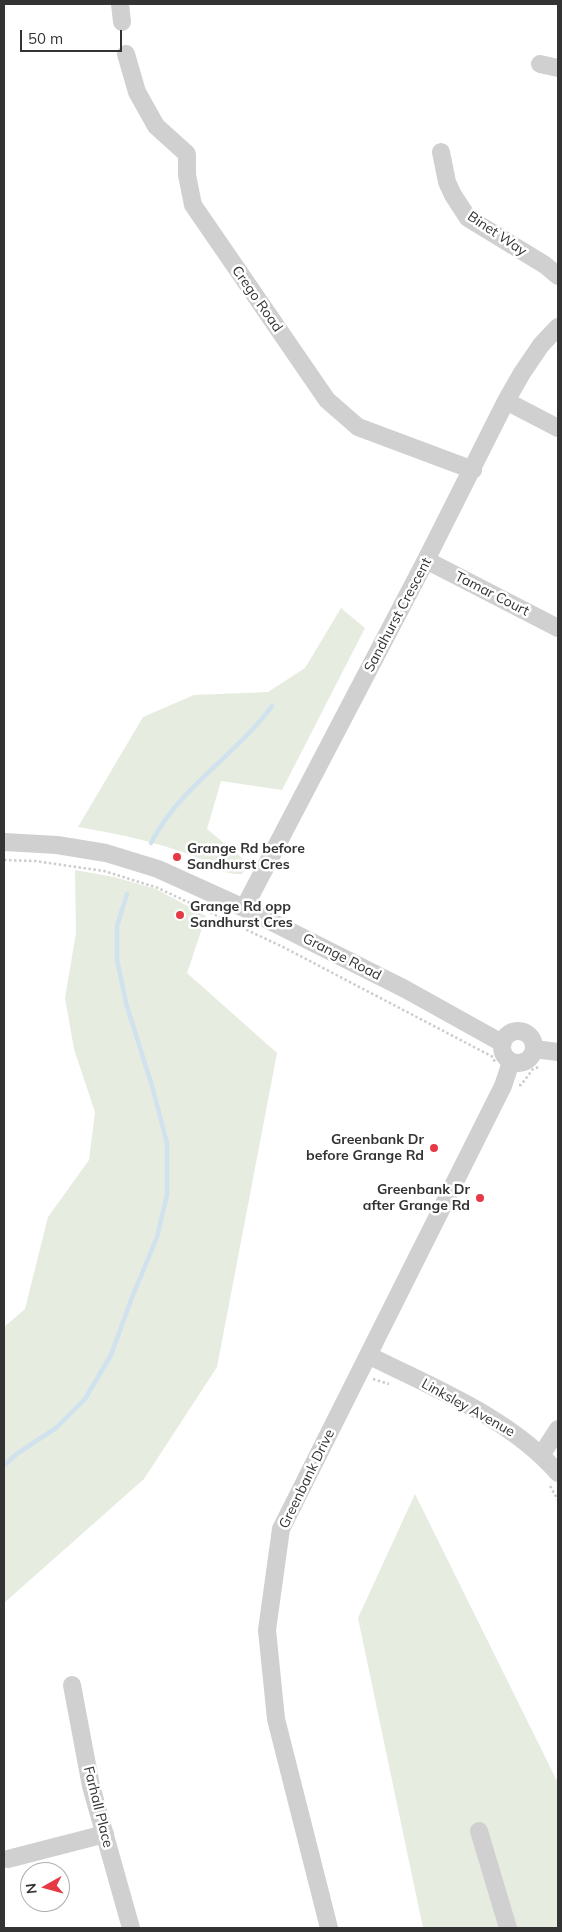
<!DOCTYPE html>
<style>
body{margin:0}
#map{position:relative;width:562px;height:1932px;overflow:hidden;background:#fff;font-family:Mulish,sans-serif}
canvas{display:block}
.frame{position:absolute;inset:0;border:5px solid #333;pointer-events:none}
.north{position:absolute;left:20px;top:1862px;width:50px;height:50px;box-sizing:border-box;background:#fff;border:1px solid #adadad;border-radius:50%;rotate:263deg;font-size:14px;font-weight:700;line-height:20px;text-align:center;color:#333}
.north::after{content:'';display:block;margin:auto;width:18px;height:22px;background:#e63946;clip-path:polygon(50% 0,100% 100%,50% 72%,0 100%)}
.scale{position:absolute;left:20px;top:30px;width:102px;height:22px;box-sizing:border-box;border:2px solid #333;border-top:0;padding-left:6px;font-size:15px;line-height:18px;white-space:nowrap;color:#333;-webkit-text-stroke:4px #fff;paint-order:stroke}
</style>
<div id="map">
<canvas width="562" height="1932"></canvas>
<div class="frame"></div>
<div class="north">N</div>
<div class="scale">50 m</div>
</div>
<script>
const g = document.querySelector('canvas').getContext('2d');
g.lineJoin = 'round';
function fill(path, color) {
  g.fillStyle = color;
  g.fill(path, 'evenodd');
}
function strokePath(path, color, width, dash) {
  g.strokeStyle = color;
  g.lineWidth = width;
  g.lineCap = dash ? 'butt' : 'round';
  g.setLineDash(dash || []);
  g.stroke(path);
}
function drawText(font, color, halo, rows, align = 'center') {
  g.font = font + ' Mulish,sans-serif';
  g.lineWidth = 5;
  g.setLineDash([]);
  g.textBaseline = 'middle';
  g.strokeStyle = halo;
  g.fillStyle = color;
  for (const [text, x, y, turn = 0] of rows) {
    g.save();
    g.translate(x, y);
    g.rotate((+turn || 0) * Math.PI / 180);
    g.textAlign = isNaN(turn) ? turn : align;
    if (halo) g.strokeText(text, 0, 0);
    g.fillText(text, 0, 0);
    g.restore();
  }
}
fill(new Path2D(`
 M341,608L365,628L282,790L221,781L207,829L248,863L242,874C220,875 214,864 196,857C158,842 118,834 78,827L143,717L194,695L268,692L305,668Z
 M75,870L114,877L156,889L206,916L187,973L277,1053L217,1367L144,1479L4,1603V1327L25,1309L48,1217L89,1160L95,1112L74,1049L65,998L76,933Z
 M415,1494L558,1783V1928H423L358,1618Z`), '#e6ecdf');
strokePath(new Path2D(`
 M151,843C180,787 236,755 272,706
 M4,1465L18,1453L56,1428L85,1399L111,1355L131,1300L157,1237L167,1195V1143L152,1086L126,1003L117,960V926L127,894`), '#cfe2ee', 4.5);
strokePath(new Path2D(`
 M4,860L35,861L104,871L158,888L283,947L493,1057L495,1063
 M519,1085H521L533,1069L539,1067
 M373,1379L389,1384
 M550,1486L558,1500`), '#cdcdcd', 2.5, [2.5, 2.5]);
strokePath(new Path2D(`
 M120,4L122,22
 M126,54L137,92L156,126L187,154V175L193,205L327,400L358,427L473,470
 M540,64L558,68
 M441,152L447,182L453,195L468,218L545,265L558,276
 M506,401L558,428
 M426,560L558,628
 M4,842L57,845L106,853L158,869L244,908L405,989L502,1043
 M244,908L426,560L506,401L522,373L541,345L558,327
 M502 1047a16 16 0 1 1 32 0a16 16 0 1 1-32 0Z
 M534,1049L558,1052
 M368,1355C433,1388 509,1417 558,1473
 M542,1454L558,1429
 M72,1685L91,1786L131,1928
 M479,1831L508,1928
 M8,1859L105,1834
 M329,1928L276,1719L267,1630L281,1529L503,1086L511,1062`), '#d0d0d0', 18);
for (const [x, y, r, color] of [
 [177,857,5,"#e63946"],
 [180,915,5,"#e63946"],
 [434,1148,5,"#e63946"],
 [480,1198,5,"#e63946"]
]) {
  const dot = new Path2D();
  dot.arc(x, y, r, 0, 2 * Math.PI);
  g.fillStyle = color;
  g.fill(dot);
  strokePath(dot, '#fff', 2);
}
drawText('14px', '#333', '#fff', [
 ["Binet Way",497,234,34],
 ["Crego Road",257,299,55],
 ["Tamar Court",492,594,27],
 ["Sandhurst Crescent",398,615,-62],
 ["Grange Road",342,957,27],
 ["Linksley Avenue",468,1408,29],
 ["Greenbank Drive",307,1479,-64],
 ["Farhall Place",98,1807,76]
]);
drawText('bold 14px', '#333', '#fff', [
 ["Grange Rd before",187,849],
 ["Sandhurst Cres",187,865],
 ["Grange Rd opp",190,907],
 ["Sandhurst Cres",190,923],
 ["Greenbank Dr",424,1140,"right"],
 ["before Grange Rd",424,1156,"right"],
 ["Greenbank Dr",470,1190,"right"],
 ["after Grange Rd",470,1206,"right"]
], 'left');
</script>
